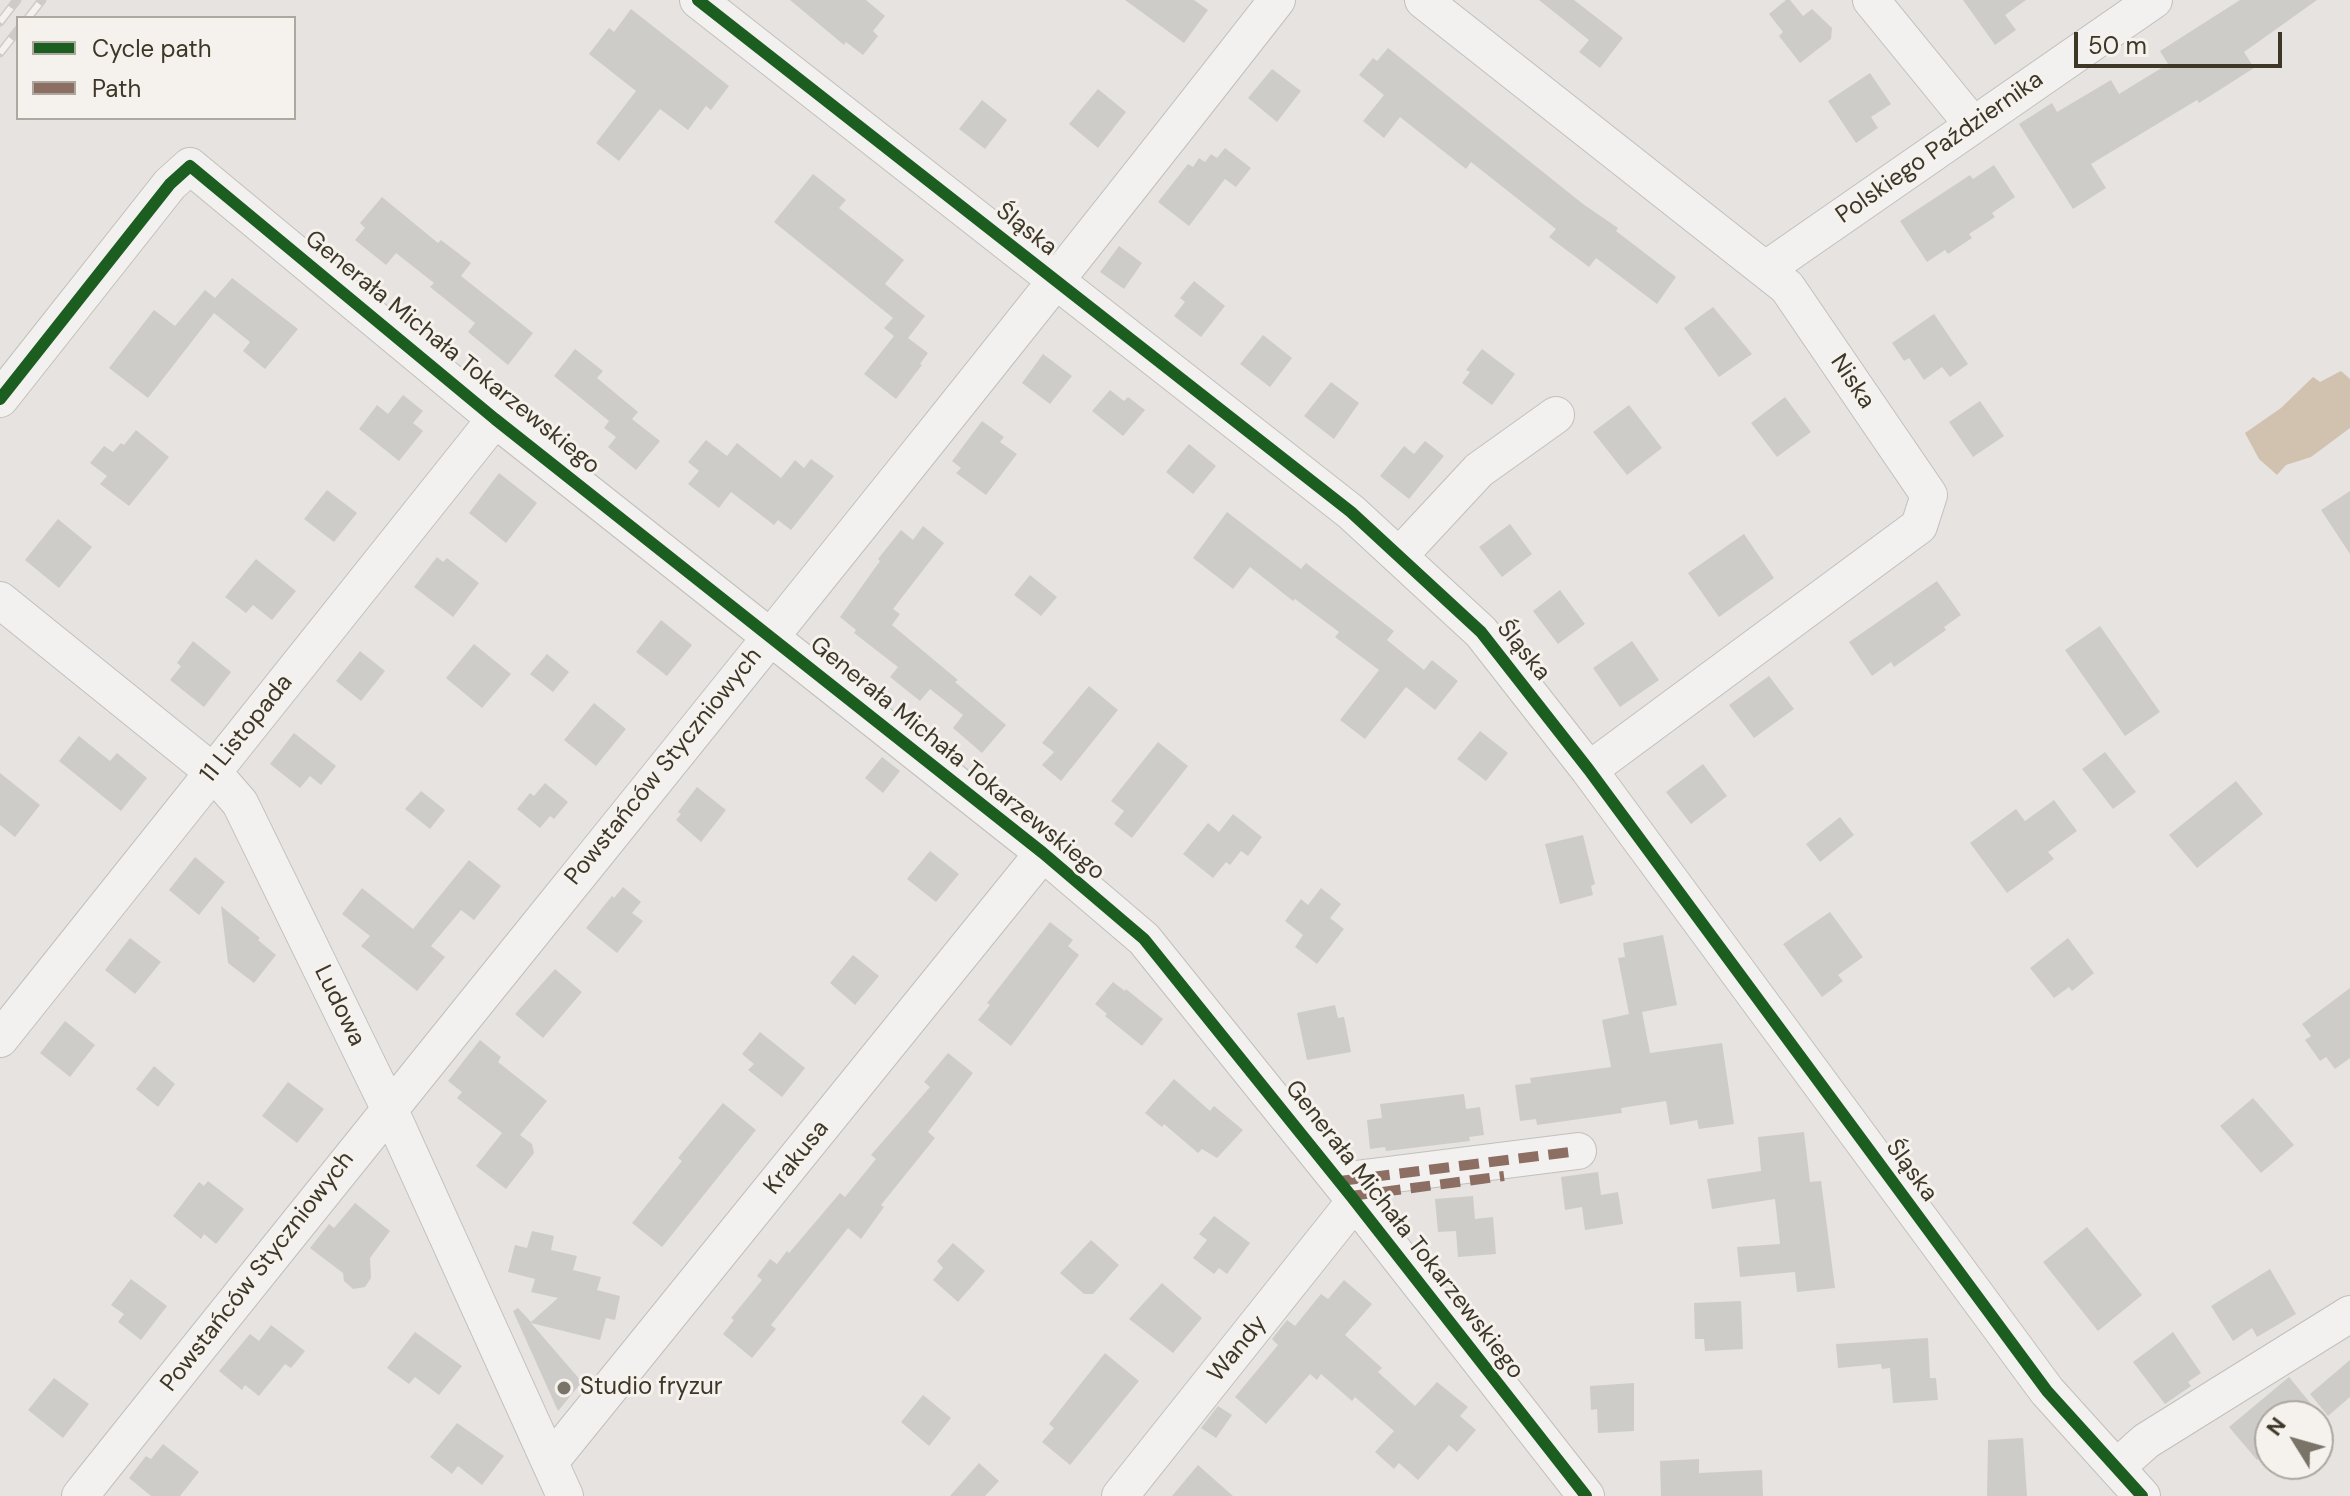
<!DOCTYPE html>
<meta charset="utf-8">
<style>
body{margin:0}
#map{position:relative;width:2350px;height:1496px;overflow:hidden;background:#e6e3e0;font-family:"DM Sans",sans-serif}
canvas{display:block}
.legend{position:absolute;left:16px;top:16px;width:280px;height:104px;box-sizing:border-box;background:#f5f2ee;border:2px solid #aca79f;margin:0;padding:10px 14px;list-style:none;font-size:24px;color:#3e3728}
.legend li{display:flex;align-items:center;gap:16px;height:40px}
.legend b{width:40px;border:2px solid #aca79f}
.north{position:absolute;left:2254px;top:1400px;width:80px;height:80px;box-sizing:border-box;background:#f5f2ee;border:2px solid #aca79f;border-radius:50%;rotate:307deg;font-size:22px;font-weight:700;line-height:32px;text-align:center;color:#3e3728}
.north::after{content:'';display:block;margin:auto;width:28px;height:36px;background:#797368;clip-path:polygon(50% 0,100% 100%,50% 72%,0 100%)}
.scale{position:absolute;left:2074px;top:32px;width:208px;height:36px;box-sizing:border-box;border:4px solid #3e3728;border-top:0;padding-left:10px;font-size:24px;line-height:28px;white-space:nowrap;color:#3e3728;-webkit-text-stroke:6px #f5f2ee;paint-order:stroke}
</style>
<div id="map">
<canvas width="2350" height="1496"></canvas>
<ul class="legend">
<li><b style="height:10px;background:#1b5e20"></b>Cycle path</li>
<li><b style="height:10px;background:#8d6e63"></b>Path</li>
</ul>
<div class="north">N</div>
<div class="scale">50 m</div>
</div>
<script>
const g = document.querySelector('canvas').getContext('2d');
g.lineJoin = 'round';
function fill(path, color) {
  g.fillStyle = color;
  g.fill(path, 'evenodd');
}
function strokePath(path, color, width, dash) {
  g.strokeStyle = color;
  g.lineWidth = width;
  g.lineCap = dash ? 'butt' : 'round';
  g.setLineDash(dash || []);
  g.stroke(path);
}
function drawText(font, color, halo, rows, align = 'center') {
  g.font = font + ' "DM Sans",sans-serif';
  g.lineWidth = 6;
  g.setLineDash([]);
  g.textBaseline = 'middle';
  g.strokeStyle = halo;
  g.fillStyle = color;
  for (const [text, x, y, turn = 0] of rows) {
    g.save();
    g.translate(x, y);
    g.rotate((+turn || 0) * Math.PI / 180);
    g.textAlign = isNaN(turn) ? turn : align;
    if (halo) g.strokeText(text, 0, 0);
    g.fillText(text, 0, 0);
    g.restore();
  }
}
fill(new Path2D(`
 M2341,371L2350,379V428L2311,457L2286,465L2277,475L2259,459L2245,433L2281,408L2313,377L2320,382Z`), '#d0c2ae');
fill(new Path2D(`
 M790,0H866L885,16L873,31L878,36L863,55L846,42L844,45Z
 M1125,0H1194L1208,10L1184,43Z
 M1539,0H1574L1623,38L1600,68L1579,52L1589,40Z
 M1786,0H1790L1803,16L1812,9L1832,28L1831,39L1800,63L1779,36L1783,32L1769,14Z
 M1963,0H2026L2005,15L2016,30L1995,45Z
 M2240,0H2317L2244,52L2254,68L2199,103L2197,100L2091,164L2106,188L2073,209L2019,124L2052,103L2057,112L2111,80L2119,94L2168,64L2160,51Z
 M631,9L729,86L711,110L706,106L688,130L660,109L619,161L596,143L636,91L589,54L609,28L614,32Z
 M1388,48L1583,204L1618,228L1616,231L1676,277L1657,304L1596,258L1589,267L1549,237L1556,229L1471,162L1466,169L1400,117L1384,138L1363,121L1384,95L1359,75L1373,58L1377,61Z
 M1272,69L1301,91L1277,122L1248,98Z
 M1870,73L1891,104L1871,117L1878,128L1856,143L1828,101Z
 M1098,89L1126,112L1098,148L1069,124Z
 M982,100L1007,120L985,149L959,129Z
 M1225,148L1251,168L1236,187L1225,179L1189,226L1158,202L1188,164L1193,167L1199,158L1205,162L1211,154L1217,158Z
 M1994,165L2015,197L1992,213L1995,217L1969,234L1972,238L1948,254L1945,250L1927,262L1900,221L1970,175L1973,179Z
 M813,174L846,200L839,208L904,260L885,284L925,316L908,338L928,353L920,364L922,365L896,399L864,374L894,336L884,328L893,318L774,222Z
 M382,197L438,243L441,240L471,263L461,276L533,333L508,365L468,332L475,323L430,287L434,283L396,253L386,265L355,240L365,228L360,223Z
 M1119,246L1142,263L1124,289L1100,272Z
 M232,278L298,329L265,369L243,351L250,342L214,313L148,398L109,368L154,310L175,326L205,290L215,298Z
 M1194,281L1225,306L1201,337L1174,316L1185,302L1180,298Z
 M1713,307L1752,354L1719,377L1684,328Z
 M1934,314L1968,364L1950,377L1942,367L1924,380L1909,358L1904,361L1892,343Z
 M1263,335L1292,358L1270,387L1240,364Z
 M575,349L603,371L597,378L638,412L632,419L660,441L636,470L608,447L616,437L604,428L609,421L554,376Z
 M1482,349L1515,374L1492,405L1462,383L1470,372L1466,370Z
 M1043,354L1072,376L1050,404L1022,383Z
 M1331,382L1359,403L1334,439L1304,416Z
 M1110,390L1124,401L1128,397L1145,410L1123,436L1092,411Z
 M403,395L423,411L413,423L423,431L399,461L359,429L377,405L388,414Z
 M1785,397L1811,432L1777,457L1751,423Z
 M1980,401L2004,436L1973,457L1949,422Z
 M1629,405L1662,448L1627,475L1593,432Z
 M982,421L1004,437L1000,442L1017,454L986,495L956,473L961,468L952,461Z
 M136,430L169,457L129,506L100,484L107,476L90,463L104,446L113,452L121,443L124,445Z
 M706,440L727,456L737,443L781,478L795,460L804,468L811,459L834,476L791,530L778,520L774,525L731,492L719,508L688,484L699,471L688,462Z
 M1425,441L1444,456L1409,499L1380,476L1404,446L1414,454Z
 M1189,444L1216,466L1193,494L1166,472Z
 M499,473L537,503L506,543L469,513Z
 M327,490L357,513L334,542L304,519Z
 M2350,491V554L2321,510Z
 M1227,512L1301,569L1306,563L1394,631L1387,640L1424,670L1432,660L1458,681L1435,710L1406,687L1365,739L1340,720L1379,670L1335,637L1339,632L1295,599L1293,601L1250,567L1233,589L1193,558Z
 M58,519L92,547L59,588L25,560Z
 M1510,524L1532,554L1502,577L1479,547Z
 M923,526L944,543L893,609L900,614L892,625L958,680L955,682L1006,725L982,753L953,728L963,715L930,689L920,701L890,677L898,667L854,633L856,630L840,617L880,561L878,559L901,530L913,540Z
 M1744,534L1774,578L1719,617L1688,573Z
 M437,557L443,562L447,558L479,583L453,617L414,587Z
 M256,559L296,591L272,620L253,605L246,613L225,597Z
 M1030,575L1057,597L1041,616L1014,595Z
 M1937,581L1961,615L1944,627L1946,630L1894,667L1891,662L1872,676L1849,642Z
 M1560,590L1585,624L1558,644L1533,611Z
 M661,620L692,645L667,676L636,652Z
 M2100,626L2160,712L2125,736L2065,650Z
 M193,641L231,672L204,707L170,680L181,666L177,663Z
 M1632,641L1659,680L1620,707L1593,668Z
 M474,644L511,674L482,708L446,678Z
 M360,651L385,671L361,701L336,681Z
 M547,654L569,672L553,692L530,674Z
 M1769,676L1794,709L1754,738L1729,705Z
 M1089,686L1118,710L1061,781L1042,765L1054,752L1042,743Z
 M594,703L626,729L596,766L564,740Z
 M1480,731L1508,753L1486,781L1457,759Z
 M294,733L336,766L321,785L310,776L300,788L270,764Z
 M79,736L110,761L117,753L147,778L121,811L59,761Z
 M1158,742L1188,766L1132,838L1114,824L1124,811L1111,801Z
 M2105,752L2136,792L2113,809L2082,769Z
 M882,757L900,771L883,793L865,778Z
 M1703,764L1727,796L1691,824L1666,792Z
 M0,773L40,805L15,837L0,825Z
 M2236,781L2263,814L2197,868L2169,835Z
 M545,783L568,802L554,819L550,816L540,828L517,809L530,793L534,796Z
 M697,787L726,810L701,842L676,820L681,814L678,812Z
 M421,791L445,810L430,829L405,809Z
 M2054,800L2077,831L2048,852L2054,859L2007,893L1970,843L2016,809L2025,821Z
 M1233,814L1262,837L1248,856L1241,851L1230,865L1226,862L1213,878L1183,854L1208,823L1219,832Z
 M1840,817L1854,835L1820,862L1806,844Z
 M1583,835L1595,884L1591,886L1593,895L1560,904L1545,844Z
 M930,851L959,874L936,902L907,879Z
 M195,857L225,882L199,915L169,890Z
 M469,860L501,886L474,920L461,910L431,946L445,957L417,991L361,946L370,936L342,914L362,888L413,929Z
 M623,887L641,902L632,913L643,921L617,953L586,928L612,896L614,898Z
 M1321,888L1341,904L1330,918L1344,929L1317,964L1295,947L1303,935L1285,921L1301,899L1308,905Z
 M221,906L260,938L258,940L276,955L254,983L228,963Z
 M1830,912L1863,957L1838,975L1843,981L1822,997L1783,944Z
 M1050,922L1073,940L1068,946L1079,955L1011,1046L978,1020L990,1005L987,1003Z
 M1663,935L1677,1005L1642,1012L1650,1053L1722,1043L1734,1124L1699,1129L1697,1120L1670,1125L1666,1101L1621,1108L1622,1113L1537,1125L1536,1119L1520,1121L1515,1085L1531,1083L1530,1078L1611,1067L1602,1020L1629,1014L1618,958L1625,957L1623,943Z
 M130,938L161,962L135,994L105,970Z
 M2068,938L2094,973L2072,991L2069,987L2054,998L2030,968Z
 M853,955L879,976L855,1005L830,983Z
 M555,969L582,992L543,1038L515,1014Z
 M1113,982L1125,991L1126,989L1163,1019L1142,1046L1105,1016L1107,1014L1095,1004Z
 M2350,988V1058L2335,1069L2326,1057L2320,1061L2305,1040L2311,1036L2302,1024Z
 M1335,1005L1338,1018L1344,1017L1351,1052L1307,1060L1297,1013Z
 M65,1021L95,1045L70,1077L40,1053Z
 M760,1032L805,1068L782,1097L748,1070L754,1064L742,1054Z
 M480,1040L501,1057L498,1062L547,1101L520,1135L532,1144L534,1153L506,1189L476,1166L502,1133L457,1098L462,1092L448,1081Z
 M948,1053L973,1073L928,1132L935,1138L881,1205L884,1207L861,1239L848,1228L771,1325L776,1329L752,1358L723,1334L734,1320L731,1318L762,1280L757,1276L770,1259L777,1264L787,1251L789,1253L840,1193L845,1197L876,1159L871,1155L930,1087L924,1082Z
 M154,1066L175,1084L158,1107L136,1089Z
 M1174,1079L1210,1111L1214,1106L1243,1130L1217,1158L1202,1149L1198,1153L1164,1124L1162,1127L1145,1113Z
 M288,1082L324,1109L297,1143L262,1116Z
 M1464,1094L1466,1109L1480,1107L1484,1135L1469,1137L1470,1141L1386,1151L1385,1147L1370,1149L1367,1120L1382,1118L1380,1104Z
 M2253,1098L2294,1145L2261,1173L2220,1126Z
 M723,1103L756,1130L662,1247L632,1223L682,1161L678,1158Z
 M1804,1132L1810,1182L1821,1181L1835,1288L1797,1292L1795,1272L1740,1277L1737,1247L1780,1244L1775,1199L1712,1209L1707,1179L1761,1171L1758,1137Z
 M1598,1172L1601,1195L1618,1192L1623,1224L1585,1230L1582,1207L1565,1210L1561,1177Z
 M208,1181L244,1209L216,1244L204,1234L201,1239L173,1216L199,1182L204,1186Z
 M1473,1196L1475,1219L1493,1217L1496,1254L1458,1257L1456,1231L1438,1232L1435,1199Z
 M355,1203L390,1231L370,1258L371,1278L365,1287L353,1289L344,1281L343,1273L310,1248L329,1224L334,1228Z
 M1214,1216L1250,1243L1227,1274L1219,1268L1214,1274L1193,1258L1207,1240L1199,1234Z
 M2087,1227L2142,1295L2098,1331L2043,1262Z
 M532,1231L554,1236L551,1250L577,1256L573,1270L601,1277L597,1290L620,1296L615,1320L606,1318L600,1340L531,1323L582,1382L558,1411L513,1311L518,1308L531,1322L558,1298L531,1292L535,1279L508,1272L515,1245L527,1248Z
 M1091,1240L1119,1265L1093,1294H1084L1060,1273Z
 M953,1243L985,1271L958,1302L933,1280L943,1268L937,1261Z
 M2270,1269L2296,1314L2257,1337L2252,1328L2233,1341L2211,1306Z
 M131,1279L167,1306L141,1340L118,1322L124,1314L111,1305Z
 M1344,1280L1372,1304L1345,1335L1382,1368L1378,1372L1415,1406L1437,1382L1468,1407L1460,1416L1476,1430L1457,1452L1449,1445L1418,1480L1399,1463L1394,1469L1375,1452L1394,1431L1355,1397L1352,1401L1321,1374L1317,1380L1310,1374L1266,1424L1235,1397L1278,1345L1272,1339L1287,1320L1295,1326L1321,1294L1328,1299Z
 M1162,1283L1202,1318L1173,1353L1129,1319Z
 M1741,1301L1743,1349L1705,1351L1704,1339H1695L1694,1303Z
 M271,1325L305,1351L291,1368L285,1364L259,1396L245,1385L242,1390L219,1371L250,1334L259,1341Z
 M415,1332L462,1366L439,1395L415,1377L409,1384L387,1368Z
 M2173,1332L2201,1373L2188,1382L2191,1386L2165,1404L2133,1362Z
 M1928,1338L1930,1378H1936L1938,1400L1893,1403L1890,1368L1882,1369L1881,1364L1838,1368L1836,1344Z
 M1105,1353L1139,1381L1070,1465L1042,1442L1054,1428L1049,1424Z
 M2350,1360V1397L2328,1416L2310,1394Z
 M2289,1377L2321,1416H2270V1449L2257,1460L2229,1427Z
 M54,1378L89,1404L63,1438L28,1410Z
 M1634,1383V1431L1598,1433L1597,1409L1591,1410L1590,1386Z
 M923,1395L951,1418L929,1446L901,1422Z
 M1218,1406L1232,1415L1216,1438L1201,1428Z
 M457,1423L504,1456L482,1485L458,1466L452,1474L430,1457Z
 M2023,1438L2027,1496H1987L1988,1440Z
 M163,1444L199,1472L180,1496H151L129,1478L146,1456L151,1459Z
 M1699,1459V1473L1762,1470L1763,1496H1661L1660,1461Z
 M979,1463L999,1481L985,1496H950Z
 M1198,1465L1233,1496H1172Z`), '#ceccc9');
const minor = new Path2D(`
 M698,0L1351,512L1481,632L1589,770L2047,1391L2142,1496
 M1423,0L1787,287L1929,495L1919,526L1589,770
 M1871,0L1973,125
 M1766,269L2154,0
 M0,399L170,184L190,166L495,419L1043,853L1144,939L1351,1196L1586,1496
 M1399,556L1479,470L1556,415
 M0,600L213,772L240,803L389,1108L565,1496
 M0,1039L495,419
 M1340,1181L1578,1151
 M550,1462L1043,853
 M2117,1467L2146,1441L2350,1314
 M80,1496C478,996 884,503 1277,0
 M1120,1496L1355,1201`);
strokePath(minor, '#c2bfbc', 38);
strokePath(minor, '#f2f1f0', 36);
const rail = new Path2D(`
 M28,18L42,0
 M0,22L17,0
 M0,53L18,30`);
strokePath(rail, '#ceccc9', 9);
strokePath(rail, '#f5f2ee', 6, [18]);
strokePath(new Path2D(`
 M1340,1181L1578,1151
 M1351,1196L1504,1176`), '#8d6e63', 10, [20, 10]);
strokePath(new Path2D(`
 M698,0L1351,512L1481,632L1589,770L2047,1391L2142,1496
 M0,399L170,184L190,166L495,419L1043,853L1144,939L1351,1196L1586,1496`), '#1b5e20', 12);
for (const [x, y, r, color] of [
 [564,1388,8,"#797368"]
]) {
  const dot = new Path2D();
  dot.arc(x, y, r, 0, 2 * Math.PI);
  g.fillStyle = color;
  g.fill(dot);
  strokePath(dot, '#f5f2ee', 3);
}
drawText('24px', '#3e3728', '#f5f2ee', [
 ["Polskiego Października",1940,148,-35],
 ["Śląska",1026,230,38],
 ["Generała Michała Tokarzewskiego",452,353,39],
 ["Niska",1852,382,56],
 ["Śląska",1523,651,51],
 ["11 Listopada",247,729,-51],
 ["Generała Michała Tokarzewskiego",957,759,39],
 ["Powstańców Styczniowych",664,767,-51],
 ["Ludowa",339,1006,64],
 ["Krakusa",797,1158,-51],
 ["Śląska",1911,1171,54],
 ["Generała Michała Tokarzewskiego",1404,1230,52],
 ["Powstańców Styczniowych",258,1272,-52],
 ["Wandy",1238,1349,-51]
]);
drawText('24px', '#3e3728', '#f5f2ee', [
 ["Studio fryzur",580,1388]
], 'left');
</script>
